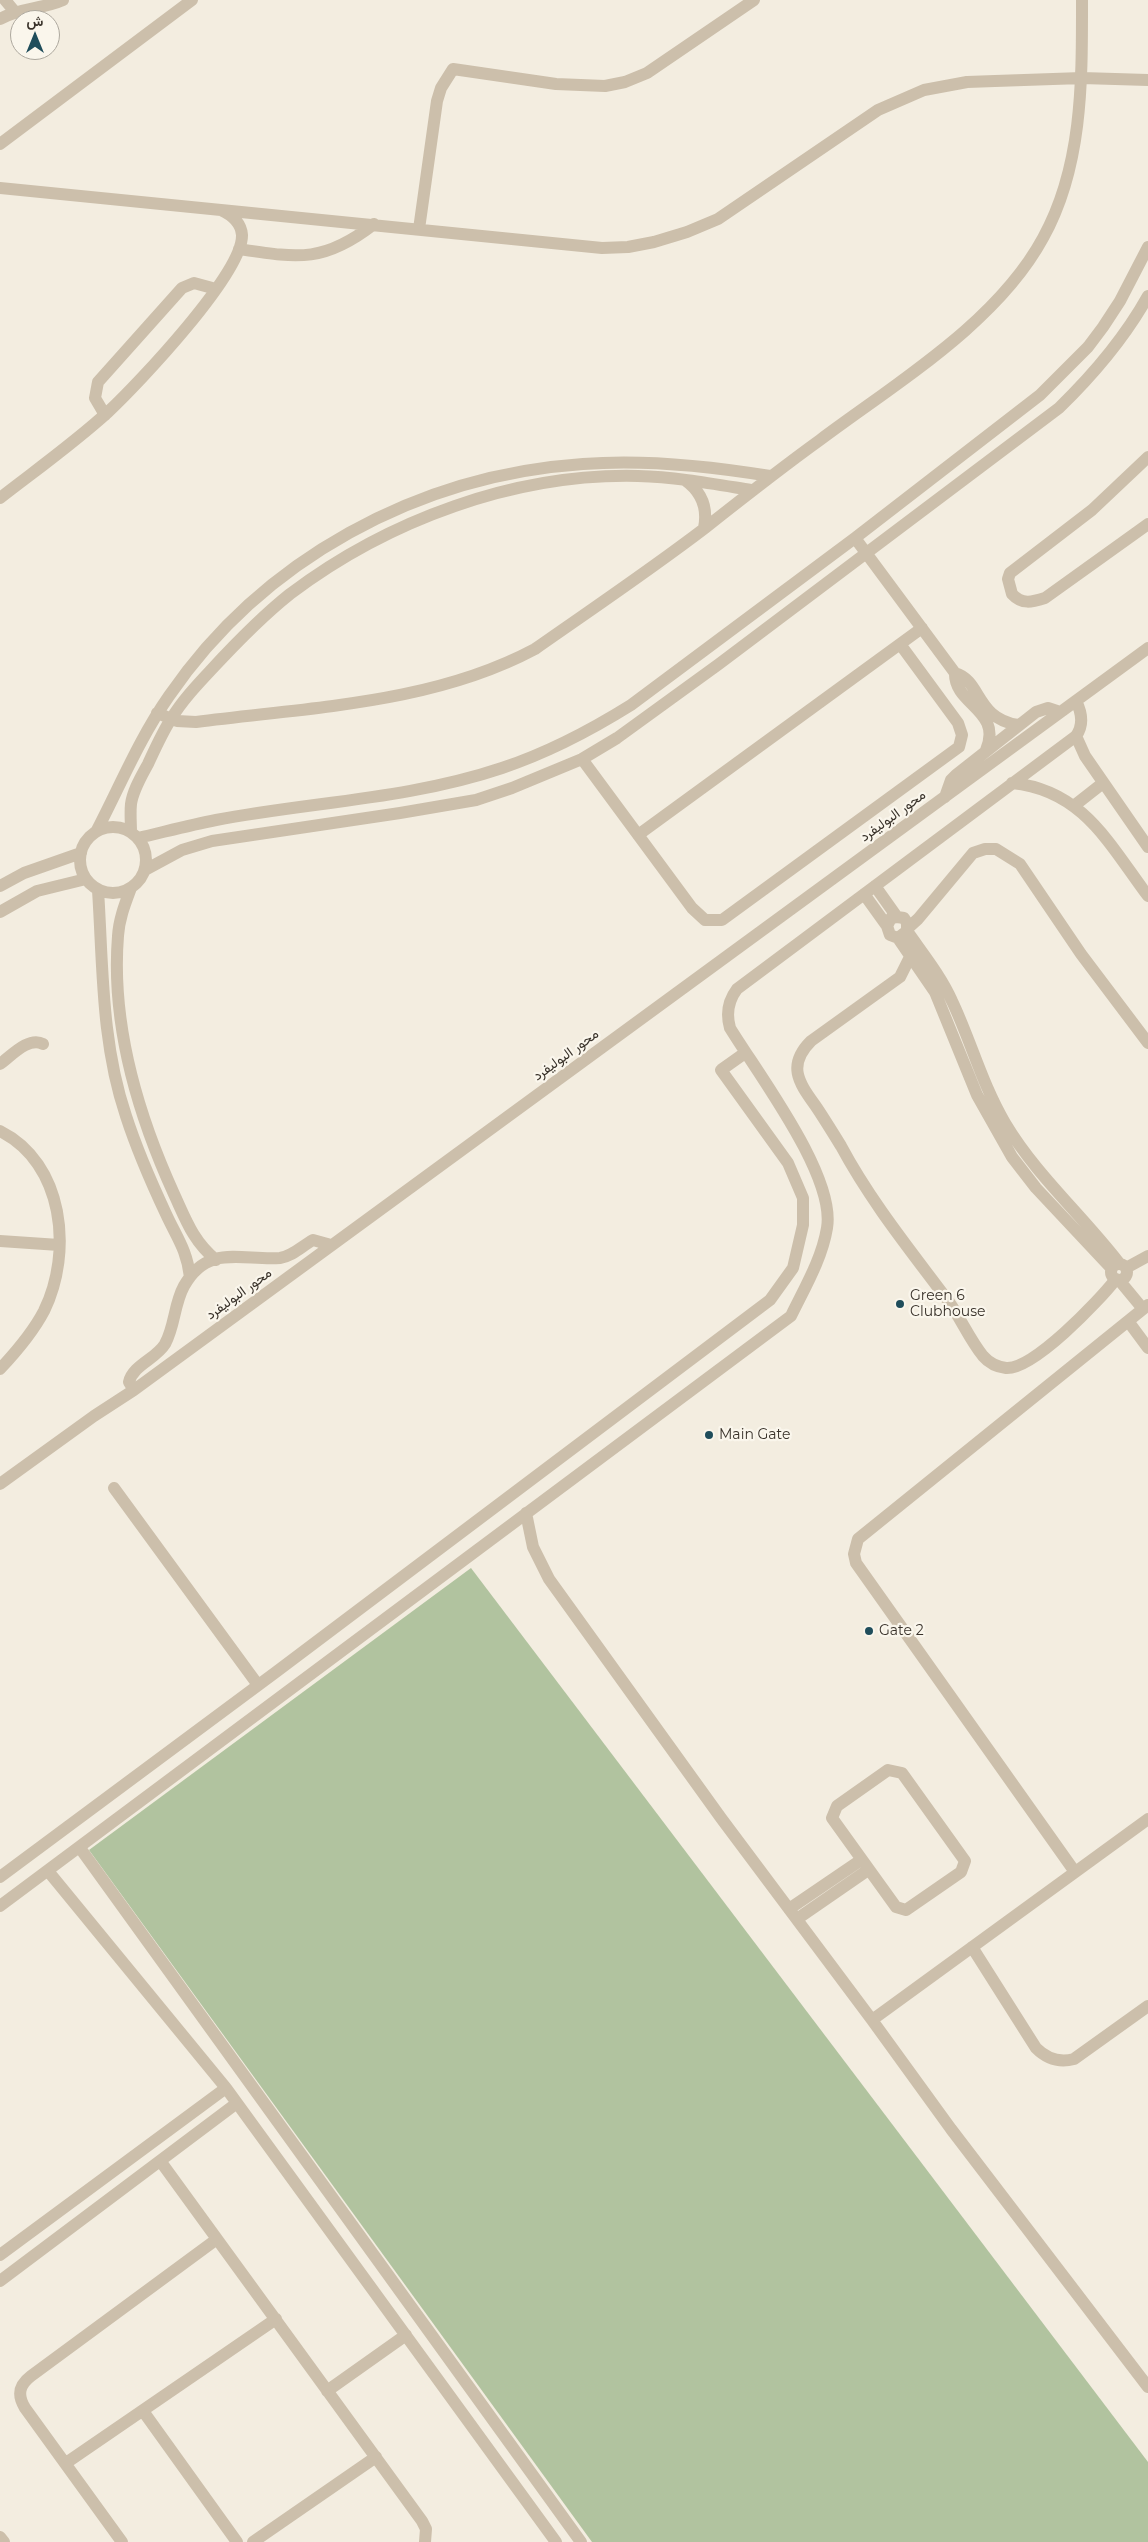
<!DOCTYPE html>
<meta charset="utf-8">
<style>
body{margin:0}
#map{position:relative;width:1148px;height:2542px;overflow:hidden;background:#f3ede0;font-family:Montserrat,Vazirmatn,sans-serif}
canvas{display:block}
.north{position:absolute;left:10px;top:10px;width:50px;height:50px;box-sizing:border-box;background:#faf6ec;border:1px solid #ada89e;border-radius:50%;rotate:0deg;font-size:14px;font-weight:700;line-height:20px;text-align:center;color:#39322a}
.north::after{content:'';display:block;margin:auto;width:18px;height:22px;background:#1f4d5b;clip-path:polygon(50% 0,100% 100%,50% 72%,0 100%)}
</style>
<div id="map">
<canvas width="1148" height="2542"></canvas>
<div class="north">ش</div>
</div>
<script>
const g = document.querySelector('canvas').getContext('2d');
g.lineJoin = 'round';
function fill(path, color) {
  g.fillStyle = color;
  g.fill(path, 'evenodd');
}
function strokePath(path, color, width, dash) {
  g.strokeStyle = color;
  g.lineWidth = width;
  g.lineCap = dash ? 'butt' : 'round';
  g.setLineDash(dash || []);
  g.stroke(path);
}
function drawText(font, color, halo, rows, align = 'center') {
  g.font = font + ' Montserrat,Vazirmatn,sans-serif';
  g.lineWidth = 4.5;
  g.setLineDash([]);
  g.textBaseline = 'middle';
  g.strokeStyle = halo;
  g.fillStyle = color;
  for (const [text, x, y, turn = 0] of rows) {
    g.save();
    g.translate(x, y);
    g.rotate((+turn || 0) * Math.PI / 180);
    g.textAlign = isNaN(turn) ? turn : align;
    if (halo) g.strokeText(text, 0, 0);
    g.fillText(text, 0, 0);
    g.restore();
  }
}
fill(new Path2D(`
 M471,1568L1148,2462V2542H592L89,1850Z`), '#b1c39f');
strokePath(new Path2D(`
 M5,0L15,12
 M0,19C19,8 43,9 63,0
 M0,144L192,0
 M0,188L221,210C232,215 241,222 242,235C243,273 138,384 108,412C74,443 36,470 0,498
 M221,210L602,248L628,247L654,242L687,232L718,219L878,110L924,90L967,82L995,81L1082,78L1148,80
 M419,229L437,101L441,88L453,69L556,84L605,86L625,82L647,73L754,0
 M239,249C298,258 324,263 374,224
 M105,415L95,398L98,382L182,288L194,283L216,289
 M1148,457L1092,510L1010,573L1008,579L1012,594C1022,605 1032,602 1045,598L1148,524
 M685,480C702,492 708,508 704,528
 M855,538L955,673C982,681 975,718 1018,725
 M955,673C954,705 1003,710 986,750
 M157,713L177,721L196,722C310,707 432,704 535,649C592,609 650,570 705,528C743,498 781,468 820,440C896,383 997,323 1043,238C1083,166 1082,81 1082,0
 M1076,736L1085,756L1148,847
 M582,759L692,908L705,920H722L959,747L962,735L958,723L900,644
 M1012,783C1083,790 1109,844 1148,896
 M945,797L951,780L956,775L1036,712L1048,708L1060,712
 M1075,805L1103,783
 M80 860a33 33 0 1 1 66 0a33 33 0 1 1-66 0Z
 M96,832C120,786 139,739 169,696C263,559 418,475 583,464C645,459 709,466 770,476
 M131,832C131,823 130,813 131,804C133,790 141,777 148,764C155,749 162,733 171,719C182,701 196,686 211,670C236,643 261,617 290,594C388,520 515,473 638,476C677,477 714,484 751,490
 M638,835L922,628
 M138,838C164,832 190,825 216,820C311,802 410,799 502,768C547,753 591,730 631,705L855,538L1040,395L1088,347L1103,327L1120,301L1148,247
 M145,870L182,850L212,841L400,813L476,800L512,788L582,759L617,738L719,664L1059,408C1094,374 1124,339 1148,296
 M0,886L24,873L81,853
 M875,886L897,917L904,918L907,923V931L898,938L890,935L887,926L891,918L897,917
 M131,888C125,904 119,919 118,936C111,1023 138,1115 174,1194C186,1220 193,1241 216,1260
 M98,890C103,966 101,1042 126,1116C137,1150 151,1182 166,1214C177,1238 187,1250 190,1277
 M864,894L887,926
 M0,912L37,891L86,879
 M908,928L918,919L973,853L985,849H996L1020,864L1081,954L1148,1043
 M907,931C923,954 941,976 952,1001C971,1041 982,1084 1005,1123C1036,1175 1082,1215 1119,1263
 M898,938L935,992L977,1095L1012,1157L1036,1188L1111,1268
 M911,955L900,977L811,1041C785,1067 801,1085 817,1108C825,1120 833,1133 841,1146C871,1202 911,1251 949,1302C961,1319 970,1340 983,1356C989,1363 998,1367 1006,1368C1033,1370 1099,1301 1116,1279
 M0,1064C11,1056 29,1036 43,1044
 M0,1131C64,1163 73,1252 44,1311C33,1332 16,1352 0,1369
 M0,1241L59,1245
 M1111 1272a8 8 0 1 1 16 0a8 8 0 1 1-16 0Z
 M1126,1268L1148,1256
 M1119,1280L1143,1309
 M1128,1321L1148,1348
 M134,1390L129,1382C133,1365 156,1359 165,1344C175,1326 174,1304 184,1286C208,1243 243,1261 280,1258C293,1256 302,1246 313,1240L331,1245
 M0,1484L94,1416L134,1390L1148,648
 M114,1488L258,1685
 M526,1513L533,1547L549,1579L721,1818L872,2020L951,2129L1148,2387
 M888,1770L902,1773L965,1861L961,1872L906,1910L896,1907L832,1818L837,1806Z
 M80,1848L581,2542
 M48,1871L226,2088L556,2542
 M1075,1872L856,1563L854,1554L858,1539L1148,1305
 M0,1877L276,1672L770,1300L793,1268L803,1225V1198L788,1163L721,1070L745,1053
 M0,1906L791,1316C804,1289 822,1259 827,1228C836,1176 758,1074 730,1028C726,1014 728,1001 737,989L1076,736C1084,725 1082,713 1076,701
 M789,1909L861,1860
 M797,1919L868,1870
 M972,1947L1036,2048C1047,2059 1059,2063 1074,2059L1148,2006
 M872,2020L1148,1819
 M161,2162L422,2521L426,2529L425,2542
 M0,2255L226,2088
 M0,2281L237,2103
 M327,2391L406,2335
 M143,2411L237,2542
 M66,2463L276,2319
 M0,2537L4,2542
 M122,2542L25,2408C17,2395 19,2385 31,2376L217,2239
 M253,2542L376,2457`), '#ccbfab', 12);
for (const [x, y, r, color] of [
 [900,1304,5,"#1f4d5b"],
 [709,1435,5,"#1f4d5b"],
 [869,1631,5,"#1f4d5b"]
]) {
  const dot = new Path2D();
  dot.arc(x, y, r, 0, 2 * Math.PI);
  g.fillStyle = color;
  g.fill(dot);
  strokePath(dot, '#faf6ec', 2);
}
drawText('14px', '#39322a', '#faf6ec', [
 ["محور البوليفرد",893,816,-36],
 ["محور البوليفرد",566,1055,-36],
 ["محور البوليفرد",239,1294,-36]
]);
drawText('14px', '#39322a', '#faf6ec', [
 ["Green 6",910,1296],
 ["Clubhouse",910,1312],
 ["Main Gate",719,1435],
 ["Gate 2",879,1631]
], 'left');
</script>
